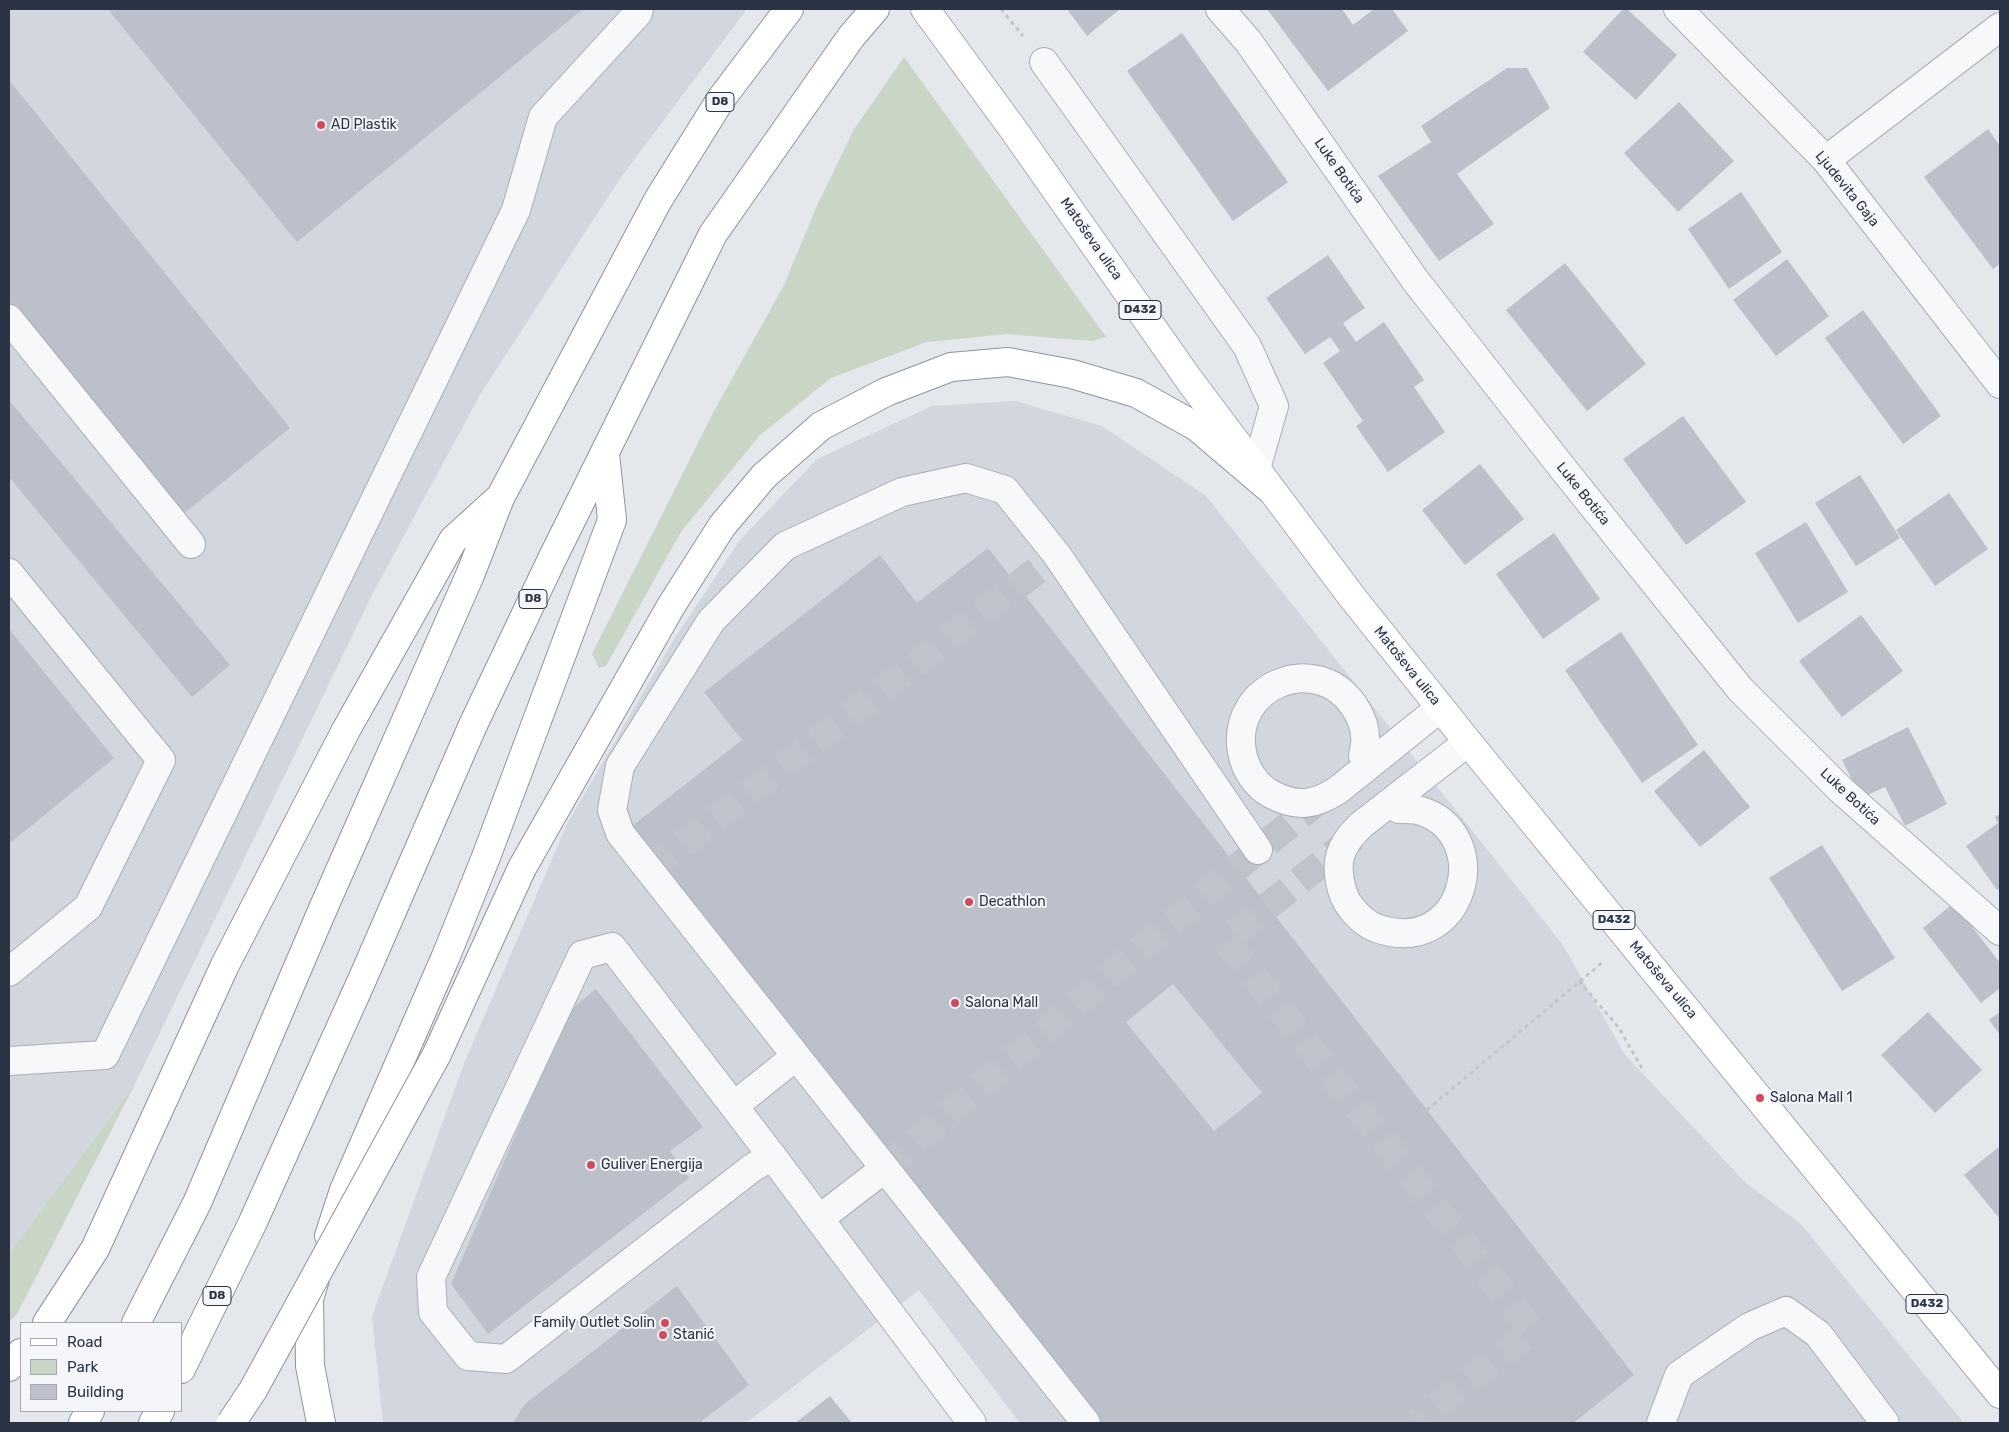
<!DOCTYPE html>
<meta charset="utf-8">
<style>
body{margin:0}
#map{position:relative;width:2009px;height:1432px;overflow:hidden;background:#e4e7ec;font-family:Rubik,sans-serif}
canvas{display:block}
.frame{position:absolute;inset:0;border:10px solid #2b3445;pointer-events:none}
.legend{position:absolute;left:20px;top:1322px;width:162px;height:90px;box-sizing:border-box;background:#f4f6f9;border:1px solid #a4a8b1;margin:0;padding:6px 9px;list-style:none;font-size:15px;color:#2b3445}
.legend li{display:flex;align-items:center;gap:10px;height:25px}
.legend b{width:25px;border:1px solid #a4a8b1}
</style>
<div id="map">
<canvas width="2009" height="1432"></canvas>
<div class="frame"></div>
<ul class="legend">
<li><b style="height:6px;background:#fff"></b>Road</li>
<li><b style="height:14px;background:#c9d6c5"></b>Park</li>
<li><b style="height:14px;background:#bbc0ca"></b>Building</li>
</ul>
</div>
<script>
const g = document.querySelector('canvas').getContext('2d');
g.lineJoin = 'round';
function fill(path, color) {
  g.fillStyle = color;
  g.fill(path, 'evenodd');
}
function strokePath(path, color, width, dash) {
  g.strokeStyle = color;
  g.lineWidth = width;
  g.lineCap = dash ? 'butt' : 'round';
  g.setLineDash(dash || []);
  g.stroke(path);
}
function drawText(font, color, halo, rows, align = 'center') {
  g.font = font + ' Rubik,sans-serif';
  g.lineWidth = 4;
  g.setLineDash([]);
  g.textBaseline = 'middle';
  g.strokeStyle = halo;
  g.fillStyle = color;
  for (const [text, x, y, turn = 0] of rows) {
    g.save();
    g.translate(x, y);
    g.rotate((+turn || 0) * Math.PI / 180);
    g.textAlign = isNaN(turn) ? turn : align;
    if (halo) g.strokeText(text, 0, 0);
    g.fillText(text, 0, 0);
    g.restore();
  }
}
fill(new Path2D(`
 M9,9H747L619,180L481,393L373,593L135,1084L9,1254Z
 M1015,401L1102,426L1206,496L1563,945L1625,1055L1746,1183L1800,1223L1964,1423H1020L919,1290L746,1423H383L372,1316L465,1061L567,824L674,639L740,540L817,459L932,406Z`), '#d2d6de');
fill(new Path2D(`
 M904,57L1106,337L1092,341L1007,334L927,342L831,378L759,436L681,532L606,666L599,668L592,654L713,413L784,285L816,208L853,131Z
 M135,1084L17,1314L9,1322V1254Z`), '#c9d6c5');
fill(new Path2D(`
 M108,9H583L297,242Z
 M1067,9H1120L1087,36Z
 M1267,9H1342L1353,25L1374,9H1392L1408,31L1328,91Z
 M1623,9H1627L1677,55L1636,100L1583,52Z
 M1182,33L1288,182L1233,221L1127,71Z
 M1507,68H1527L1550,108L1457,174L1494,224L1439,261L1378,176L1431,142L1421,126Z
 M9,80L290,428L182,515L9,302Z
 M1679,102L1734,161L1678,212L1624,153Z
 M1988,129L2000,146V264L1993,269L1924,177Z
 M1741,192L1782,252L1729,289L1688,229Z
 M1328,255L1365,308L1343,323L1356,342L1384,322L1424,380L1414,387L1445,432L1388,472L1356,426L1363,421L1323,363L1340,351L1330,337L1305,354L1266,298Z
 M1787,259L1829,316L1776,356L1733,300Z
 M1565,263L1646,364L1587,411L1506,310Z
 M1863,310L1941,416L1903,444L1825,338Z
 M9,400L230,665L192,697L9,477Z
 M1683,416L1746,502L1686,545L1623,459Z
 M1480,464L1524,519L1465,565L1422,510Z
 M1860,475L1900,538L1856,566L1815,503Z
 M1949,493L1988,549L1935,586L1896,530Z
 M1806,522L1848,592L1798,623L1755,553Z
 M1554,533L1600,599L1543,639L1496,574Z
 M988,548L1634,1375L1573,1423H1089L627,830L742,740L704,692L880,555L917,603ZM1173,984L1262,1093L1214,1131L1126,1022Z
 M1861,615L1903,671L1842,717L1799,661Z
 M9,629L114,758L9,844Z
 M1621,632L1698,745L1642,783L1565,670Z
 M1908,727L1947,804L1905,826L1885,787L1861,798L1842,760Z
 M1704,750L1750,807L1700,847L1654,791Z
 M2000,814V888L1997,890L1966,846L1998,823L1995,817Z
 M1822,845L1895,958L1842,991L1769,878Z
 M1954,903L2000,963V988L1981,1003L1923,928Z
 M596,989L703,1127L670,1151L689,1178L488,1334L451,1284L569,1011Z
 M1928,1012L1982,1070L1935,1113L1881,1055Z
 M2000,1012V1035L1989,1020Z
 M2000,1146V1219L1964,1175Z
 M677,1286L749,1385L699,1423H513L525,1404Z
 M830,1396L852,1423H795Z`), '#bbc0ca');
strokePath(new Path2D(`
 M1354,837L1242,927L1225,939L1532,1330L1416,1423
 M649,870L1057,555
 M884,1169L1212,888L1328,793`), '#bfc3cb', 28, [28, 14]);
const minor = new Path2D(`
 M1220,9L1248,41L1415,280L1564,470L1740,689L1840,789L2000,931
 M1678,9L1826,160L2000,384
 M1044,62L1247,346L1274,406L1256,469
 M1826,160L2000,27
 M9,319L191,544
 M9,573L161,760L88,907L9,972
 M1363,756C1364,750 1366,743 1365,737C1365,726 1360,715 1354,706C1316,650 1230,686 1242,752C1245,769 1256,786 1271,794C1297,808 1315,805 1338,790L1440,708
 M1399,809C1405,809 1412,809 1418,810C1497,832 1465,960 1376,928C1361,922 1346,905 1342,890C1334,861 1340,845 1361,825L1468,742
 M612,947L772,1156L752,1168L506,1359L468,1356L433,1312L431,1277L582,955Z
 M9,1061L105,1055L516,210L543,117L638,13L639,9
 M735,1105L795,1057
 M772,1156L972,1423
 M819,1219L884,1169
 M1086,1423L620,833L612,810L620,766L711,621L785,546L902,492L966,478L1005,490L1057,555L1258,850
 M1661,1423L1679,1375L1749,1327L1786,1311L1818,1334L1885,1423`);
const major = new Path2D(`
 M925,9L1013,129L1190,381L1352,597L1468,742L2000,1394`);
const highway = new Path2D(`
 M522,868L671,606L722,526L764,476L821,426L886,392L951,367L1008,362L1072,374L1136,393L1197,427L1270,489
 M329,1236L344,1190L446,956L486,857L612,520L605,454
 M315,1279L309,1299L310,1366L321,1423
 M47,1323L95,1249L225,965L346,730L453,540L497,500
 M136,1323L197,1203L322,911L470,575L500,498L658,200L721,99L789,9
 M9,1367L21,1353
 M181,1369L252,1224L362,980L473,725L552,559L713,234L851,37L875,9
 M83,1423L90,1411
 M153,1423L160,1411`);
strokePath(minor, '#a9aeb7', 30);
strokePath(major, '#a3abb8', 30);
strokePath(highway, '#8b94a3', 30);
strokePath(new Path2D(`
 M1001,9L1023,36
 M1579,981L1619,1028L1644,1072
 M1427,1110L1604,961`), '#c2c5cb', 3, [4, 4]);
strokePath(minor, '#f7f8fa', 28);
strokePath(major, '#fff', 28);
strokePath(highway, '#fff', 28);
const highwayBridge = new Path2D(`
 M231,1423L253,1390L437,1054L522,868`);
strokePath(highwayBridge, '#8b94a3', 30, []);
strokePath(highwayBridge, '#fff', 28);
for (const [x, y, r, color] of [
 [321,125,5,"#d1495b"],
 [969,902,5,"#d1495b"],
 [955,1003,5,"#d1495b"],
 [1760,1098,5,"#d1495b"],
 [591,1165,5,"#d1495b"],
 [665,1323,5,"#d1495b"],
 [663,1335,5,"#d1495b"]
]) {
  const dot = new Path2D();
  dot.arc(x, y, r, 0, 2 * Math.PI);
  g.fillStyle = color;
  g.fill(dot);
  strokePath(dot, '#f4f6f9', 2);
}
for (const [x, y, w] of [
 [720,102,28],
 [1140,310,42],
 [533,599,28],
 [1614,920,42],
 [217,1296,28],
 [1927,1304,42]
]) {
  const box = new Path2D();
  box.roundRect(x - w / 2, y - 9.5, w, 19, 4);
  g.fillStyle = '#f4f6f9';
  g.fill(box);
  strokePath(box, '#2b3445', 1);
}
drawText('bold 12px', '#2b3445', null, [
 ["D8",720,102],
 ["D432",1140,310],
 ["D8",533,599],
 ["D432",1614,920],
 ["D8",217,1296],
 ["D432",1927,1304]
]);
drawText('14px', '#2b3445', '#f4f6f9', [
 ["AD Plastik",331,125],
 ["Decathlon",979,902],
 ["Salona Mall",965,1003],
 ["Salona Mall 1",1770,1098],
 ["Guliver Energija",601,1165],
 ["Family Outlet Solin",655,1323,"right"],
 ["Stanić",673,1335]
], 'left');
drawText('14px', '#2b3445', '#f4f6f9', [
 ["Luke Botića",1339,171,55],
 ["Ljudevita Gaja",1847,189,51],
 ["Matoševa ulica",1091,239,55],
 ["Luke Botića",1583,494,51],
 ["Matoševa ulica",1407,666,51],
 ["Luke Botića",1850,797,43],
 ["Matoševa ulica",1663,980,50]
]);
</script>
